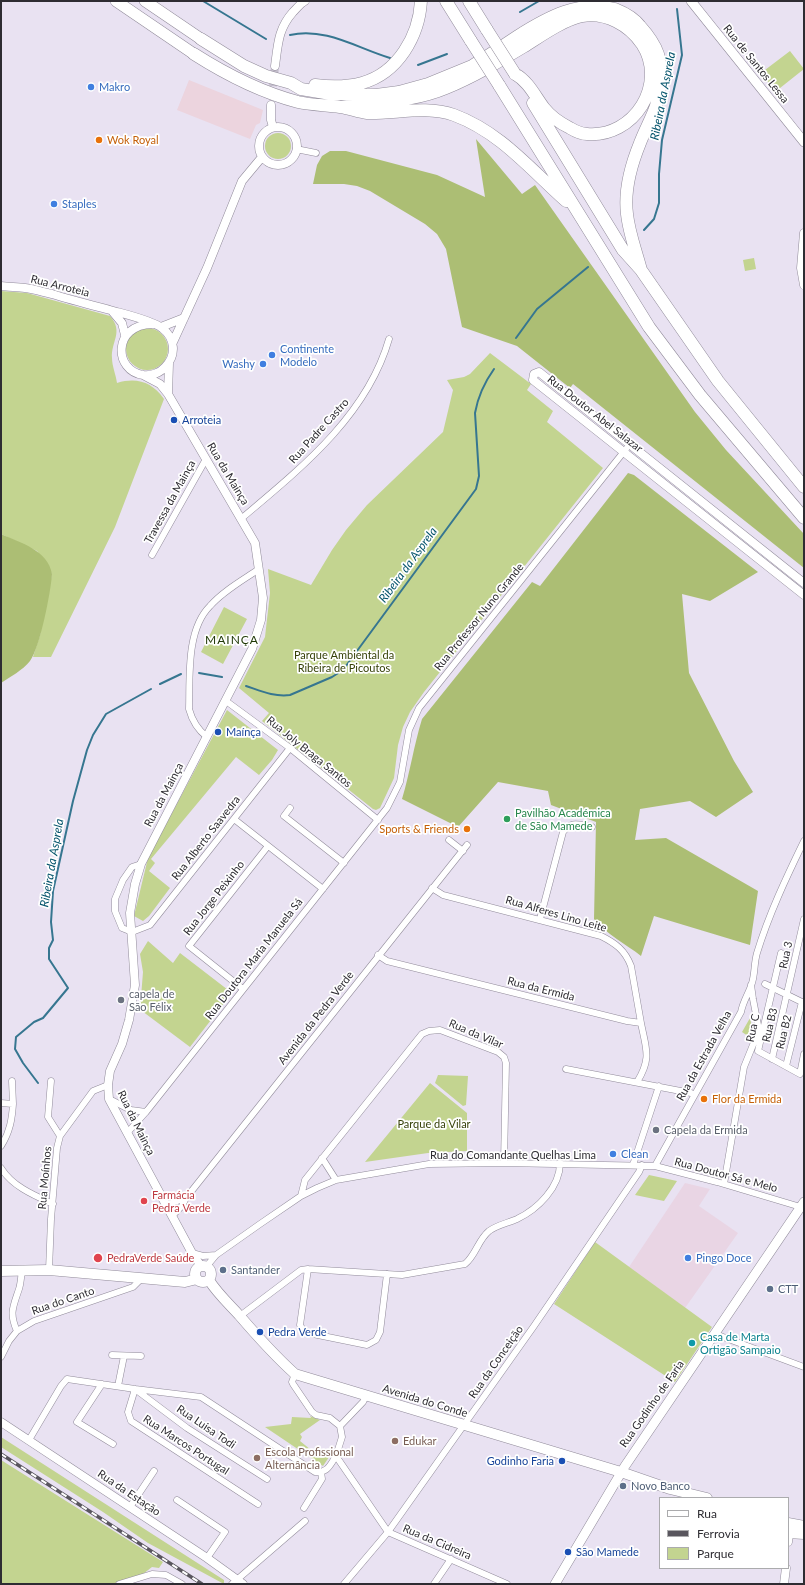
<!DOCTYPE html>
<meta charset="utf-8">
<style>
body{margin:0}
#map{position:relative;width:805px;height:1585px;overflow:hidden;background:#e9e2f2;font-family:Lato,sans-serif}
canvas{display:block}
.frame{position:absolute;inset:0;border:2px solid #2e2c32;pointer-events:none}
.legend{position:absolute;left:659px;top:1497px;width:130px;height:72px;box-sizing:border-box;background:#fff;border:1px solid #ababad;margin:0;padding:5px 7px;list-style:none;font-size:12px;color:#2e2c32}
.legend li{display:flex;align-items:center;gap:8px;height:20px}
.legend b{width:20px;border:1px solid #ababad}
</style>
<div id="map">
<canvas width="805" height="1585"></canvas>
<div class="frame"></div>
<ul class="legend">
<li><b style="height:5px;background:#fff"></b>Rua</li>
<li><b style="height:5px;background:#59565e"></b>Ferrovia</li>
<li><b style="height:11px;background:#c3d490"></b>Parque</li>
</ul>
</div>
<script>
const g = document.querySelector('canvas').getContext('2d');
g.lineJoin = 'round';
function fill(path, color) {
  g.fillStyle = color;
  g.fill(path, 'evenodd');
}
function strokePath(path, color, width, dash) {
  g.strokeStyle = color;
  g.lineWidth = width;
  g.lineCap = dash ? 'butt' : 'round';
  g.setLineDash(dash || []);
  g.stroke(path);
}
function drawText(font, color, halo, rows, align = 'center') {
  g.font = font + ' Lato,sans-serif';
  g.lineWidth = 3.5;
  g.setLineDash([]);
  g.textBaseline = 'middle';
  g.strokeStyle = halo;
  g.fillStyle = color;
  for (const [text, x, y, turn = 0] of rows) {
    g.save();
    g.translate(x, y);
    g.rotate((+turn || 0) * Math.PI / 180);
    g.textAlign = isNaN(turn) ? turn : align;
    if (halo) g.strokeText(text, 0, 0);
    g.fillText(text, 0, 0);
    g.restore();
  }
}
fill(new Path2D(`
 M685,1183L710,1189L699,1206L738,1233L685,1308L629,1267Z`), '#e9d5e4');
fill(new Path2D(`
 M189,80L263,110L260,123L256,125L250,139L177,110Z`), '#ecd4de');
fill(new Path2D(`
 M790,51L804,69L775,92L761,73Z
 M265 146a13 13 0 1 1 26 0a13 13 0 1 1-26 0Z
 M754,258L756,269L745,271L743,260Z
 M1,291L27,293L110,316C124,332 111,341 112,358C112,366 116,375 117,383C137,377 152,382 164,399L115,527L51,657H33L40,635L52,574L37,551L1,534Z
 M126 349a21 21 0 1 1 42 0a21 21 0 1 1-42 0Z
 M490,353L531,384L527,390L553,411L547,422L603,468L424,692L410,712L403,727L398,745L394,778L380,808L376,810L373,809L262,721L269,713L239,688L265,637L270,593L268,569L311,585L332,550L346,530L367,505L443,432L453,390L447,380L464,377L470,374Z
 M224,607L247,619L223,664L201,652Z
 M227,710L278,750L272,760L259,775L236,757L151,859L155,863L149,871L170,888L149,916L143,921L134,916L148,858Z
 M148,941L173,963L180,953L232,993L190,1047L138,1008L141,997L143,972L140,954Z
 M750,1018L753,1032L751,1038L742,1032Z
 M438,1075L468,1076L466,1105L463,1106L435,1083Z
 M430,1083L467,1113V1151L428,1153L365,1162Z
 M649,1175L677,1181L664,1201L635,1195Z
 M595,1242L712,1327L675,1382L554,1304Z
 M310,1416L320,1420L300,1434L302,1437L300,1441L321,1458L331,1454L323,1466L265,1427L291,1424L292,1417L311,1418Z
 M1,1437L224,1580V1584L148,1543L103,1512L1,1447Z
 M1,1460L163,1562L159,1568L152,1567L143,1574L112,1584H1Z`), '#c3d490');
fill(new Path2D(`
 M476,139L522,194L535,185L695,412L726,450L804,534V568L573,384L570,388L517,346L462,327L446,249L437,234L425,224L370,191L357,186L344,184H313L317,165L322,156L330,151H346L437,175L485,197Z
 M628,473L634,475L758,572L710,601L682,594L689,673L734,761L753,792L716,817L690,801L640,809L635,840L666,838L758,891L750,945L654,916L641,956C626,944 607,935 594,919L596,822L551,805L548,791L498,782L458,827L402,799C410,772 414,745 422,719L532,582L540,586Z
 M1,534C21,543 48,550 52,574C51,591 40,648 30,661C23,670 10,677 1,683Z`), '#acbe74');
strokePath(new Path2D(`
 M203,1L266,39
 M520,12L539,1
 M290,35C325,27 357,48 390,58
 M418,65L447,54
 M644,230L654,219L659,203V174L662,140L682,55L677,9
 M516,338L537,309L588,267
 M199,673L222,677
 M160,684L181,674
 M246,686C261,691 274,697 290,695L332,677L343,670L476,489L479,476L475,413C478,396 484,383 494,369
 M38,1083L23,1063L15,1049L16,1037L34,1022L43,1018L68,988L49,959V948L53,940L51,922L53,891L73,801L87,750L93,735L106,714L151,689`), '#367690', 2);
strokePath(new Path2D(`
 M272,98L275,66`), '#c4becc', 8, [8, 4]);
const minor = new Path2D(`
 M296,149L316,153
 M242,518C300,469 367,416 389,339
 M152,555L206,459
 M226,701L290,748L378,820
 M207,737C198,730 192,720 189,709C190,677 186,630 210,606C223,591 243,580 259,569
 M290,808L284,816L344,863
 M234,819L323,889
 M449,840L463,851
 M141,864L132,867L123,880L115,899V911L122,928L132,932L150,925L290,748
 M432,888L443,895L601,936C615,943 625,950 631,966L641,1023
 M540,919L563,832C572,820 579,825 592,827
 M781,953L758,1051L800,1074L804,1054
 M378,955L387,961L627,1021L641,1023C646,1049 652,1058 637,1082
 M765,984L804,1003
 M243,989L189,946L268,846
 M772,1059L804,919
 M786,1066L802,1002
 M566,1069L691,1093L694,1095
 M12,1081L13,1104
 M51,1081L48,1117L60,1136
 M109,1099L131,1110L146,1112
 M1,1103L13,1104C12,1119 10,1132 1,1146
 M127,1133L146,1112L387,808L400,782L409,730L419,708L626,449
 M322,1158L336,1180
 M633,1165L659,1086
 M655,1166L741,1012C743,1001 749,993 752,983C755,974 754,963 757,953C769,914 786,878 804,841
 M1,1168C12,1186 33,1195 53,1204
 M724,1184L744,1067L759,1030L753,999L751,985
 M301,1196L305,1180L422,1034L429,1031L440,1030L498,1052L504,1057L506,1063L504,1163
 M166,1205L186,1198
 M172,1216L182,1206L186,1198L467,845
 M192,1253L203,1256L216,1255
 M206,1267L216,1255L260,1224L301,1196L317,1188L336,1180L429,1164L504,1163L655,1166L717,1182L804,1208
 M308,1269L300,1325L303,1330L308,1333L367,1345L376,1340L380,1332L387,1274
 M49,1270L51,1219L57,1148L60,1136L93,1091L108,1085
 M240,1316L301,1270L308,1269L402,1275L465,1264C476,1255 478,1240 489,1231C497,1225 508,1223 517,1219C538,1209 560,1187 560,1163
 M17,1331C9,1313 13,1307 19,1289C21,1283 21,1276 22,1270
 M715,1334L804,1367
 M112,1355L141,1356
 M1,1357L9,1341L17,1331L34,1321L133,1287L142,1278
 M295,1374L292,1382L293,1384L312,1412L316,1415L330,1418L340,1426L342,1437L336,1456L388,1532L507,1584
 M102,1384L77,1422L113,1444
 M118,1386L124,1356
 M135,1389L128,1412L131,1421L258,1504
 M135,1389L187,1428L267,1479
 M340,1426L363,1402L366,1396
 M29,1440L61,1386L67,1379L135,1389L201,1397L315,1472C328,1473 330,1465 336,1456
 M177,1500L225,1532L207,1558
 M130,1507L154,1471
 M304,1508L322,1479L321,1472
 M119,1584L152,1574L166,1575L182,1584
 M232,1584L305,1521
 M344,1584L388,1532L534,1326L639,1172L642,1165
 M434,1584L451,1559`);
const tertiary = new Path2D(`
 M275,66C278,44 278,29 293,12C297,8 301,3 305,1
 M271,105V120L273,127
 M259 146a19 19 0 1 1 38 0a19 19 0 1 1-38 0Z
 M804,233L801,268L804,285
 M1,286C9,287 17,287 25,288C34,289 43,292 52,294C71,300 91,305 110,310C124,314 151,320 162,328C175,338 177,355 165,367C160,373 151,376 143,375C114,371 112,325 152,324
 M112,311L122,323L125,335
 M161,327L184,318
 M173,342L207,268L242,181L262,157
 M143,375L160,384L168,394L255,543L263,598L261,620L252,649L141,864L135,884L130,913L135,985L129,1020L122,1044L110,1071L108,1085L109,1099L192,1253L201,1266
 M168,394L169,363
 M804,583L539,372L534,374L533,380L804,595
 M1,1422L207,1558L243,1584
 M788,1542L789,1533
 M784,1584L786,1568`);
const secondary = new Path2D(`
 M691,1L804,142
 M555,1584L625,1466L804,1202`);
const primary = new Path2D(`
 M195 1274a8 8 0 1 1 16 0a8 8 0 1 1-16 0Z
 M1,1271L49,1270L185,1282L197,1279
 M209,1280C217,1293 229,1304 239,1315C257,1336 275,1356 295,1374L621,1472L670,1489L707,1498
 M788,1523L804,1526
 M788,1533L804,1534`);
const trunk = new Path2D(`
 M116,1L194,54
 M145,1L201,39`);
const motorway = new Path2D(`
 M446,1L471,41
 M469,1L487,30
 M201,39L244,66L266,76L291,83L301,89L331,94L376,95L399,92L428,84L472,66C488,56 503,46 518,36C548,17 579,0 615,9C625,13 634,18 640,26C658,46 663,60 660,86C659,107 647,124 640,143C631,165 624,190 627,214C629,233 636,251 641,270
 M194,54C227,75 260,92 298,102C311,105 326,105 340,107C349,108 358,112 367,113C395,114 426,105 454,115C500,132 530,169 566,201
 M315,85C330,87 347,87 362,83C398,73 419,36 421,1
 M499,85L649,327L700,395L804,518
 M533,103L623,250L641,270L718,381L804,487
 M342,107C376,102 413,102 446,88C473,77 498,62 523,47C541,36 561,21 582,16C606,12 629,25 642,44C668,84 634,138 587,134C581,134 575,131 570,128C560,123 551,117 544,108C535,96 528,81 515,74`);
strokePath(minor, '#918b9a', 7);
strokePath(tertiary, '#918b9a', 9);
strokePath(secondary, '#918b9a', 10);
strokePath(primary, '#918b9a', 11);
strokePath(trunk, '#918b9a', 12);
strokePath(motorway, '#918b9a', 13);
strokePath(minor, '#fff', 6);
strokePath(tertiary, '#fff', 8);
strokePath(secondary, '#fff', 9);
strokePath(primary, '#fff', 10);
strokePath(trunk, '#fff', 11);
strokePath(motorway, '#fff', 12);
const rail = new Path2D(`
 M1,1454L202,1584`);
strokePath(rail, '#59565e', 3.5);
strokePath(rail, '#fff', 2, [6]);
const motorwayBridge = new Path2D(`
 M487,30L515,74
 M471,41L499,85`);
strokePath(motorwayBridge, '#918b9a', 13, []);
strokePath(motorwayBridge, '#fff', 12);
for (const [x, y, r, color] of [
 [91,87,4,"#3f7fe0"],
 [99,140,4,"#e8710a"],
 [54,204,4,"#3f7fe0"],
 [272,355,4,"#3f7fe0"],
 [263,364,4,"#3f7fe0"],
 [174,420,4,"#1a4fb4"],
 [218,732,4,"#1a4fb4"],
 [507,819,4,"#2e9e5b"],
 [467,829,4,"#e8710a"],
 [121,1000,4,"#6b7280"],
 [704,1099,4,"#e8710a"],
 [656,1130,4,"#6b7280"],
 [613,1154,4,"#3f7fe0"],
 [144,1201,4,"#e0444e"],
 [98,1258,5,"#e0444e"],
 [688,1258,4,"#3f7fe0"],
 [223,1270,4,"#5c6f8a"],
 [770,1289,4,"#5c6f8a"],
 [260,1332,4,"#1a4fb4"],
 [692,1343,4,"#0f9aa8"],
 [395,1441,4,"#8d6e63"],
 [257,1458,4,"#8d6e63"],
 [562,1461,4,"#1a4fb4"],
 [623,1486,4,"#5c6f8a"],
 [568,1552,4,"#1a4fb4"]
]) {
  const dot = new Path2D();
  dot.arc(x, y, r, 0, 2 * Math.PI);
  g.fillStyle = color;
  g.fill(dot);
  strokePath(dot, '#fff', 1.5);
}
drawText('11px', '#2e2c32', '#fff', [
 ["Rua de Santos Lessa",756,64,51],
 ["Rua Arroteia",60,286,14],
 ["Rua Doutor Abel Salazar",595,414,38],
 ["Rua Padre Castro",319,431,-48],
 ["Rua da Mainça",228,474,59],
 ["Travessa da Mainça",170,502,-61],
 ["Rua Professor Nuno Grande",479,617,-51],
 ["Rua Joly Braga Santos",309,752,39],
 ["Rua da Mainça",164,795,-62],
 ["Rua Alberto Saavedra",206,838,-52],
 ["Rua Jorge Peixinho",214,898,-52],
 ["Rua Alferes Lino Leite",556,914,16],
 ["Rua 3",786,955,-78],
 ["Rua Doutora Maria Manuela Sá",254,959,-52],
 ["Rua da Ermida",541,989,14],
 ["Avenida da Pedra Verde",316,1018,-52],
 ["Rua B3",770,1025,-77],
 ["Rua C",753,1028,-78],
 ["Rua B2",784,1032,-76],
 ["Rua da Vilar",476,1034,23],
 ["Rua da Estrada Velha",704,1056,-61],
 ["Rua da Mainça",136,1123,64],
 ["Rua do Comandante Quelhas Lima",513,1155],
 ["Rua Doutor Sá e Melo",726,1175,15],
 ["Rua Moínhos",45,1178,-85],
 ["Rua do Canto",63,1301,-19],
 ["Rua da Conceição",496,1362,-55],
 ["Avenida do Conde",425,1401,17],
 ["Rua Godinho de Faria",652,1404,-55],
 ["Rua Luisa Todi",206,1427,34],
 ["Rua Marcos Portugal",186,1445,33],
 ["Rua da Estação",129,1493,34],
 ["Rua da Cidreira",437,1542,23]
]);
drawText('11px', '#366cbe', '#fff', [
 ["Makro",99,87],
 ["Staples",62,204],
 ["Continente",280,349],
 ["Modelo",280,362],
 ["Washy",255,364,"right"],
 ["Clean",621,1154],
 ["Pingo Doce",696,1258]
], 'left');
drawText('11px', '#c56008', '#fff', [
 ["Wok Royal",107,140],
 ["Sports & Friends",459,829,"right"],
 ["Flor da Ermida",712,1099]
], 'left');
drawText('11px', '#164399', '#fff', [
 ["Arroteia",182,420],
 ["Maínça",226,732],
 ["Pedra Verde",268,1332],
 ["Godinho Faria",554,1461,"right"],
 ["São Mamede",576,1552]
], 'left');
drawText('11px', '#364108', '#fff', [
 ["Parque Ambiental da",344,655],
 ["Ribeira de Picoutos",344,668],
 ["Parque da Vilar",434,1124]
]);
drawText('11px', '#27864d', '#fff', [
 ["Pavilhão Académica",515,813],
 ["de São Mamede",515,826]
], 'left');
drawText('11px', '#5b616d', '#fff', [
 ["capela de",129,994],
 ["São Félix",129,1007],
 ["Capela da Ermida",664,1130]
], 'left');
drawText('11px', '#be3a42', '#fff', [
 ["Farmácia",152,1195],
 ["Pedra Verde",152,1208],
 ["PedraVerde Saúde",107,1258]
], 'left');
drawText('11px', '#4e5e75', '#fff', [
 ["Santander",231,1270],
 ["CTT",778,1289],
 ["Novo Banco",631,1486]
], 'left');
drawText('11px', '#0d838f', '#fff', [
 ["Casa de Marta",700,1337],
 ["Ortigão Sampaio",700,1350]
], 'left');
drawText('11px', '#785e54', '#fff', [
 ["Edukar",403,1441],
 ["Escola Profissional",265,1452],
 ["Alternância",265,1465]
], 'left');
drawText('italic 12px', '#05546c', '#fff', [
 ["Ribeira da Asprela",663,96,-79],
 ["Ribeira da Asprela",408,565,-54],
 ["Ribeira da Asprela",52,863,-80]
]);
g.letterSpacing = '1px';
drawText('12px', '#1e3705', '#fff', [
 ["MAINÇA",232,640]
]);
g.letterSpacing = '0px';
</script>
